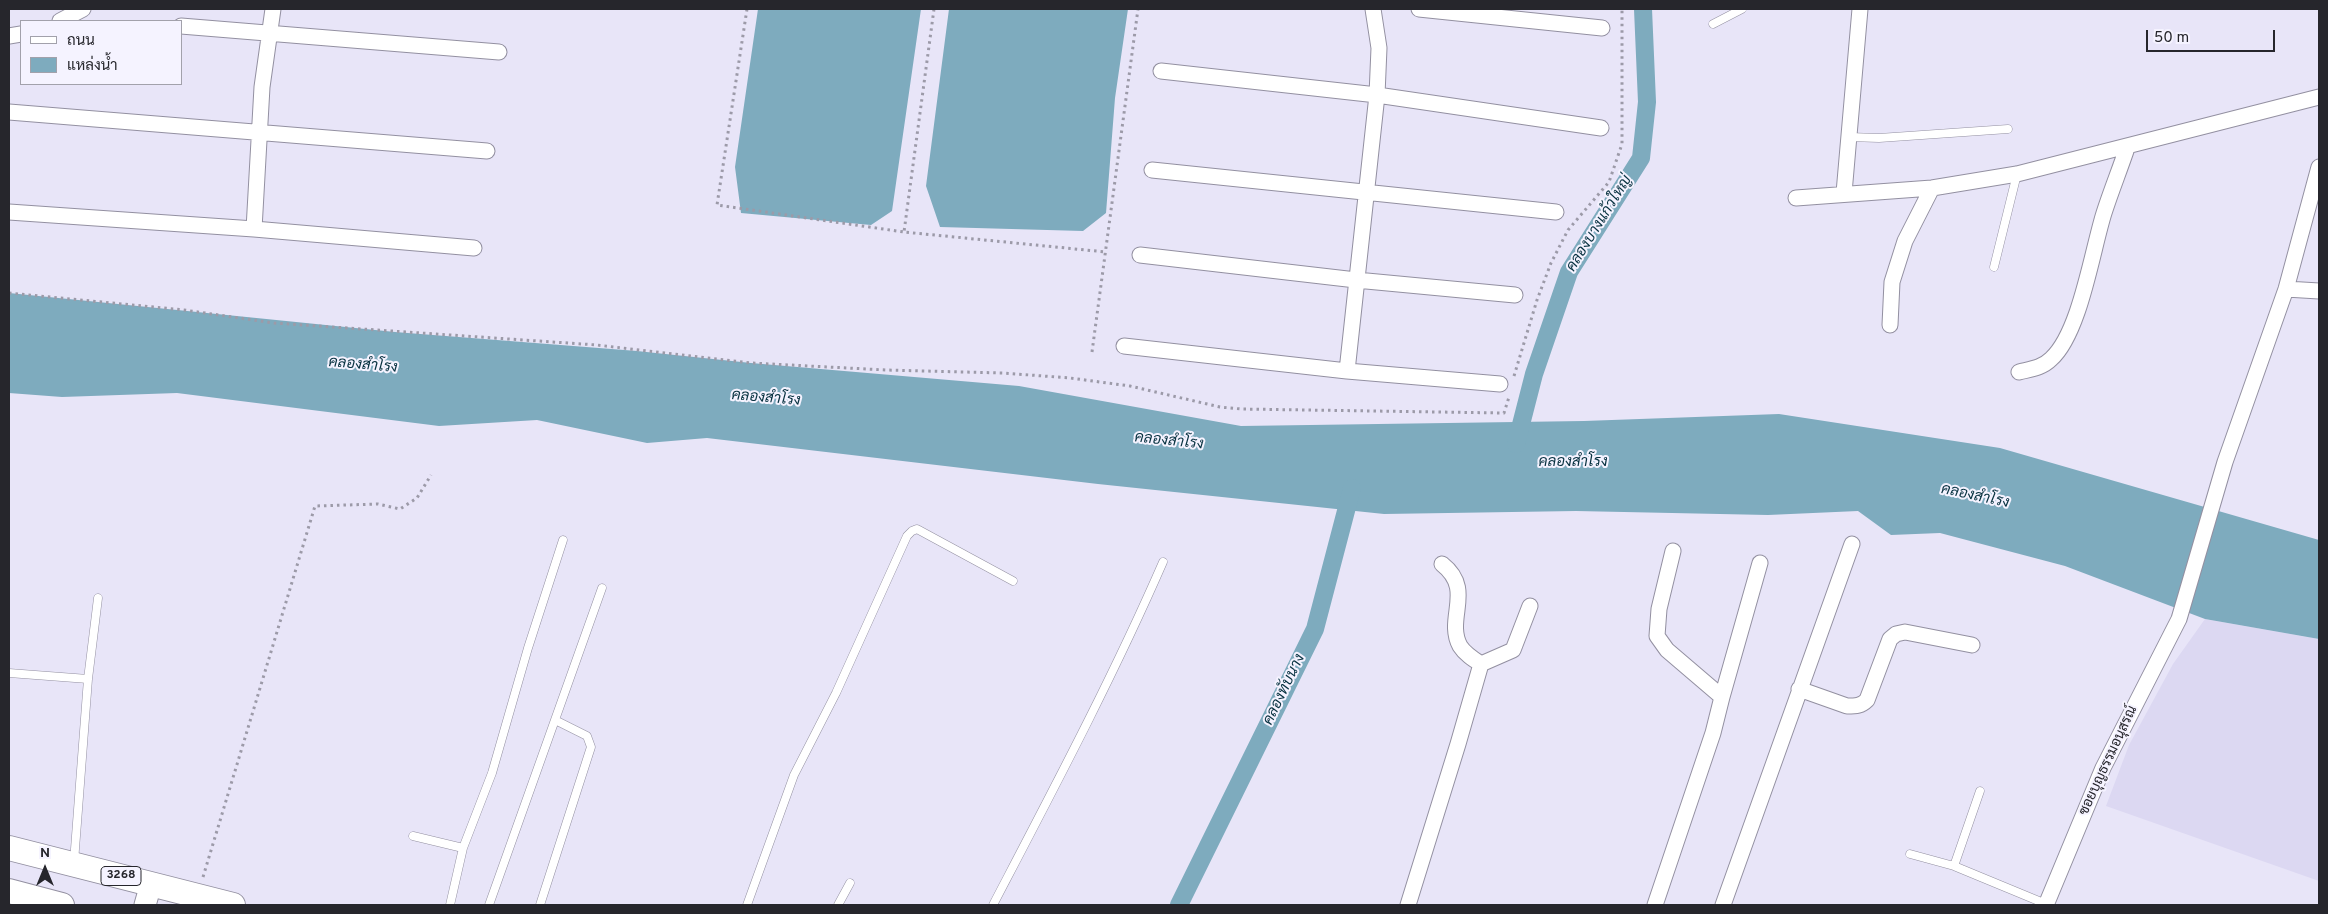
<!DOCTYPE html>
<meta charset="utf-8">
<style>
body{margin:0}
#map{position:relative;width:2328px;height:914px;overflow:hidden;background:#e8e5f8;font-family:Overpass,Sarabun,sans-serif}
canvas{display:block}
.frame{position:absolute;inset:0;border:10px solid #26262c;pointer-events:none}
.legend{position:absolute;left:20px;top:20px;width:162px;height:65px;box-sizing:border-box;background:#f5f3ff;border:1px solid #a2a1ab;margin:0;padding:6px 9px;list-style:none;font-size:15px;color:#26262c}
.legend li{display:flex;align-items:center;gap:10px;height:25px}
.legend b{width:25px;border:1px solid #a2a1ab}
.north{position:absolute;left:20px;top:844px;width:50px;height:50px;-webkit-text-stroke:4px #f5f3ff;paint-order:stroke;rotate:0deg;font-size:14px;font-weight:700;line-height:20px;text-align:center;color:#26262c}
.north::after{content:'';display:block;margin:auto;width:18px;height:22px;background:#26262c;clip-path:polygon(50% 0,100% 100%,50% 72%,0 100%)}
.scale{position:absolute;left:2146px;top:30px;width:129px;height:22px;box-sizing:border-box;border:2px solid #26262c;border-top:0;padding-left:6px;font-size:15px;line-height:18px;white-space:nowrap;color:#26262c;-webkit-text-stroke:4px #f5f3ff;paint-order:stroke}
</style>
<div id="map">
<canvas width="2328" height="914"></canvas>
<div class="frame"></div>
<ul class="legend">
<li><b style="height:6px;background:#fff"></b>ถนน</li>
<li><b style="height:14px;background:#7eabbe"></b>แหล่งน้ำ</li>
</ul>
<div class="north">N</div>
<div class="scale">50 m</div>
</div>
<script>
const g = document.querySelector('canvas').getContext('2d');
g.lineJoin = 'round';
function fill(path, color) {
  g.fillStyle = color;
  g.fill(path, 'evenodd');
}
function strokePath(path, color, width, dash) {
  g.strokeStyle = color;
  g.lineWidth = width;
  g.lineCap = dash ? 'butt' : 'round';
  g.setLineDash(dash || []);
  g.stroke(path);
}
function drawText(font, color, halo, rows, align = 'center') {
  g.font = font + ' Overpass,Sarabun,sans-serif';
  g.lineWidth = 4;
  g.setLineDash([]);
  g.textBaseline = 'middle';
  g.strokeStyle = halo;
  g.fillStyle = color;
  for (const [text, x, y, turn = 0] of rows) {
    g.save();
    g.translate(x, y);
    g.rotate((+turn || 0) * Math.PI / 180);
    g.textAlign = isNaN(turn) ? turn : align;
    if (halo) g.strokeText(text, 0, 0);
    g.fillText(text, 0, 0);
    g.restore();
  }
}
fill(new Path2D(`
 M2205,619L2319,639V881L2106,806L2129,745L2173,664Z`), '#dcd8f2');
fill(new Path2D(`
 M758,9H921L892,211L871,225L741,213L735,167Z
 M949,9H1128L1115,98L1106,213L1083,231L940,227L926,186Z
 M9,293L395,332L637,351L751,363L1019,386L1241,426L1584,421L1779,414L2000,448L2319,540V639L2205,619L2065,566L1940,533L1891,535L1858,511L1768,515L1576,511L1384,514L1098,484L707,438L647,443L537,420L439,426L177,393L62,397L9,393Z`), '#7eabbe');
strokePath(new Path2D(`
 M1516,444L1534,374L1569,272L1641,158L1647,102L1643,9
 M1179,905L1315,629L1352,488`), '#7eabbe', 18);
const service = new Path2D(`
 M1713,24L1742,9
 M1849,137L1879,138L2008,129
 M1994,267L2017,174
 M9,673L88,679
 M413,836L463,848
 M1910,854L1954,866L2046,904
 M74,862L88,679L98,598
 M1954,866L1980,791
 M450,905L463,848L492,773L528,648L563,540
 M489,905L602,588
 M540,905L591,747L587,736L555,720
 M747,905L794,775L836,693L907,536L912,531L917,529L1013,581
 M838,905L850,883
 M993,905C1052,792 1112,679 1163,562`);
const minor = new Path2D(`
 M1419,9L1602,28
 M60,21L83,9
 M181,26L499,52
 M9,36L21,34
 M1161,71L1377,95L1601,128
 M9,112L487,151
 M1152,170L1556,212
 M1844,193L1860,9
 M1796,198L1932,188L2017,174L2319,97
 M9,212L254,229L474,248
 M254,229L262,87L273,9
 M1140,255L1356,280L1515,295
 M2286,289L2319,291
 M1890,325L1892,282L1905,241L1932,188
 M1124,346L1347,371L1500,384
 M1347,371L1377,95L1379,48L1373,9
 M2019,372C2031,369 2042,368 2051,359C2080,333 2092,251 2104,213C2111,191 2120,169 2127,148
 M1442,564C1475,590 1445,618 1460,646C1465,654 1473,659 1481,664
 M1799,689L1847,706C1856,706 1861,706 1867,700L1890,639L1896,634L1905,632L1972,645
 M1722,697L1760,563
 M1408,905L1458,744L1481,664L1513,650L1530,606
 M1655,905L1713,733L1722,697L1667,650L1657,636L1659,609L1673,551
 M1723,905L1852,544
 M2046,905L2103,768L2179,619L2225,462L2286,289L2319,167`);
const secondary = new Path2D(`
 M145,905L151,884`);
const primary = new Path2D(`
 M9,848L233,905
 M9,891L62,905`);
strokePath(service, '#9390a1', 9);
strokePath(minor, '#9390a1', 17);
strokePath(secondary, '#9390a1', 23);
strokePath(primary, '#9390a1', 26);
strokePath(new Path2D(`
 M747,9L717,205L904,232
 M934,9L904,232L1106,252
 M9,293L184,310L274,323L597,345L751,363L886,370L1003,373L1070,378L1130,386L1220,407L1241,409L1504,413L1509,397
 M1092,352L1138,9
 M1514,376L1537,300L1551,263L1568,230L1609,182L1622,144V9
 M203,877L315,506L378,504L400,509L417,498L431,475`), '#9c9aa8', 3, [2.5, 4]);
strokePath(service, '#fff', 8);
strokePath(minor, '#fff', 15);
strokePath(secondary, '#fff', 21);
strokePath(primary, '#fff', 24);
for (const [x, y, w] of [
 [121,876,40]
]) {
  const box = new Path2D();
  box.roundRect(x - w / 2, y - 9.5, w, 19, 4);
  g.fillStyle = '#f5f3ff';
  g.fill(box);
  strokePath(box, '#26262c', 1);
}
drawText('bold 12px', '#26262c', null, [
 ["3268",121,876]
]);
drawText('14px', '#26262c', '#f5f3ff', [
 ["ซอยบุญธรรมอนุสรณ์",2109,761,-65]
]);
drawText('italic 15px', '#083241', '#f5f3ff', [
 ["คลองบางแก้วใหญ่",1600,224,-58],
 ["คลองสำโรง",363,366,5],
 ["คลองสำโรง",766,399,5],
 ["คลองสำโรง",1169,442,6],
 ["คลองสำโรง",1573,463],
 ["คลองสำโรง",1975,497,12],
 ["คลองทับนาง",1285,690,-64]
]);
</script>
